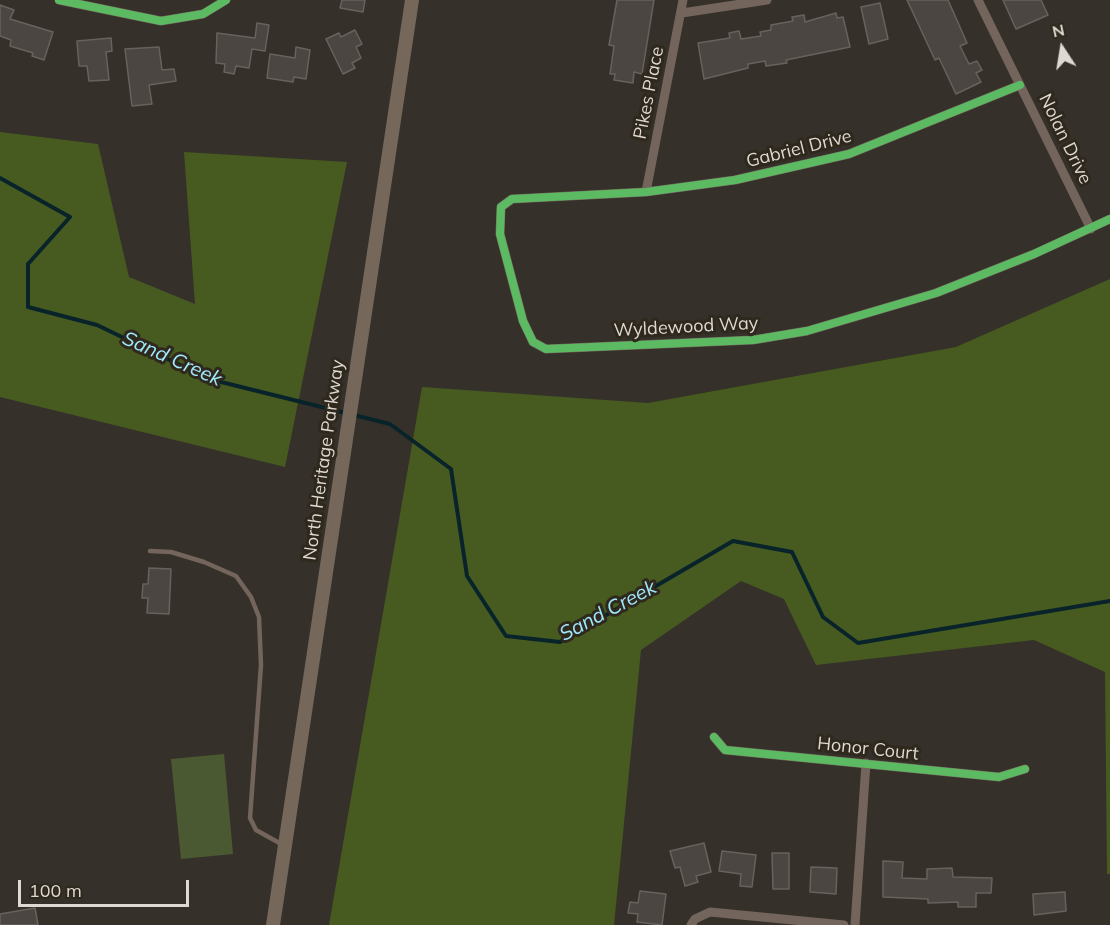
<!DOCTYPE html>
<style>
body{margin:0}
#map{position:relative;width:1110px;height:925px;overflow:hidden;background:#35312a;font-family:Mulish,sans-serif}
canvas{display:block}
.north{position:absolute;left:1032px;top:18px;width:60px;height:60px;-webkit-text-stroke:4px #2f281d;paint-order:stroke;rotate:348deg;font-size:16px;font-weight:700;line-height:24px;text-align:center;color:#ded9d2}
.north::after{content:'';display:block;margin:auto;width:21px;height:27px;background:#ded9d2;clip-path:polygon(50% 0,100% 100%,50% 72%,0 100%)}
.scale{position:absolute;left:18px;top:880px;width:171px;height:27px;box-sizing:border-box;border:3px solid #ded9d2;border-top:0;padding-left:8px;font-size:18px;line-height:21px;white-space:nowrap;color:#ded9d2;-webkit-text-stroke:4px #2f281d;paint-order:stroke}
</style>
<div id="map">
<canvas width="1110" height="925"></canvas>
<div class="north">N</div>
<div class="scale">100 m</div>
</div>
<script>
const g = document.querySelector('canvas').getContext('2d');
g.lineJoin = 'round';
function fill(path, color) {
  g.fillStyle = color;
  g.fill(path, 'evenodd');
}
function strokePath(path, color, width, dash) {
  g.strokeStyle = color;
  g.lineWidth = width;
  g.lineCap = dash ? 'butt' : 'round';
  g.setLineDash(dash || []);
  g.stroke(path);
}
function drawText(font, color, halo, rows, align = 'center') {
  g.font = font + ' Mulish,sans-serif';
  g.lineWidth = 6;
  g.setLineDash([]);
  g.textBaseline = 'middle';
  g.strokeStyle = halo;
  g.fillStyle = color;
  for (const [text, x, y, turn = 0] of rows) {
    g.save();
    g.translate(x, y);
    g.rotate((+turn || 0) * Math.PI / 180);
    g.textAlign = isNaN(turn) ? turn : align;
    if (halo) g.strokeText(text, 0, 0);
    g.fillText(text, 0, 0);
    g.restore();
  }
}
fill(new Path2D(`
 M224,754L233,854L181,859L171,759Z`), '#4b5932');
fill(new Path2D(`
 M0,132L98,144L129,277L195,304L184,152L347,162L285,467L0,397Z
 M1110,279V874H1107L1105,672L1034,640L816,665L784,599L741,581L641,650L614,925H329L422,387L648,403L956,347Z`), '#475b20');
strokePath(new Path2D(`
 M0,178L70,217L28,264V307L97,325L209,379L390,424L451,469L467,576L506,636L560,642L733,541L792,552L823,617L858,643L1110,601`), '#08242a', 4);
const building = new Path2D(`
 M342,0H365L363,12L340,8Z
 M617,0H654L642,74L634,72L633,83L614,80L615,74H610L614,46L609,45Z
 M907,0H948L967,43L960,46L969,64L977,61L982,70L976,73L981,82L956,94L939,58L935,60Z
 M1003,0H1041L1048,15L1016,29Z
 M880,3L888,39L869,44L861,7Z
 M0,5L14,10L10,19L53,32L44,60L32,56L33,53L10,46L11,40L0,36Z
 M836,13L837,18L843,17L850,47L786,60L787,63L766,66L765,61L748,64V68L704,79L698,43L730,38L729,33L739,31L741,39L761,36L760,32L771,30V25L793,21L792,17L804,15L805,22Z
 M257,23L269,25L265,51L252,49L249,68L236,66L234,74L224,72L225,64L216,63L217,33L255,38Z
 M355,30L362,44L356,47L361,58L352,63L355,68L343,74L326,39L339,33L341,37Z
 M111,38L112,51L106,52L109,80L89,81L87,66H79L77,41Z
 M159,47L162,70L174,69L176,81L149,85L152,104L132,106L125,49Z
 M296,47L310,50L306,79L294,77L293,82L267,78L270,54L295,58Z
 M149,568L171,569L169,614L147,613L148,598H142L143,584H148Z
 M704,843L711,872L696,876L698,882L685,886L680,867L675,868L670,851Z
 M722,851L756,855L752,887L740,886L741,874L719,871Z
 M772,853H789V889H773Z
 M883,861L903,862L902,878L927,879V869L952,868L953,877L992,878L991,893H976V907H958V902L928,903V899L883,897Z
 M811,867L837,868L836,894L810,892Z
 M640,891L666,894L662,925L637,922L638,914L628,913L630,902L638,903Z
 M1065,892L1066,911L1034,915L1033,894Z
 M35,908L38,925H0V914Z`);
fill(building, '#4b4642');
strokePath(building, '#68625e', 1.5);
strokePath(new Path2D(`
 M150,551L171,552L204,562L236,576L251,597L259,617L261,665L250,818L256,830L283,845`), '#73655b', 4.5);
strokePath(new Path2D(`
 M59,0L161,21L203,14L226,0
 M978,0L1091,229
 M682,13L767,0
 M1020,85L849,154L735,180L646,192L512,199L501,207L500,234L523,321L533,342L546,349L753,340L807,331L936,293L1034,254L1110,219
 M646,192L683,0
 M714,737L725,750L999,777L1025,769
 M691,925L695,919L710,912L844,925
 M855,925L866,763`), '#73655b', 9);
strokePath(new Path2D(`
 M273,925L412,0`), '#76675b', 14);
strokePath(new Path2D(`
 M59,0L161,21L203,14L226,0
 M1020,85L849,154L735,180L646,192L512,199L501,207L500,234L523,321L533,342L546,349L753,340L807,331L936,293L1034,254L1110,219
 M714,737L725,750L999,777L1025,769`), '#5cba63', 8);
drawText('18px', '#ded9d2', '#2f281d', [
 ["Pikes Place",649,93,-79],
 ["Nolan Drive",1065,139,64],
 ["Gabriel Drive",799,149,-14],
 ["Wyldewood Way",686,327,-3],
 ["North Heritage Parkway",324,460,-82],
 ["Honor Court",868,749,6]
]);
drawText('italic 20px', '#a0e8fc', '#2f281d', [
 ["Sand Creek",172,359,24],
 ["Sand Creek",608,611,-28]
]);
</script>
